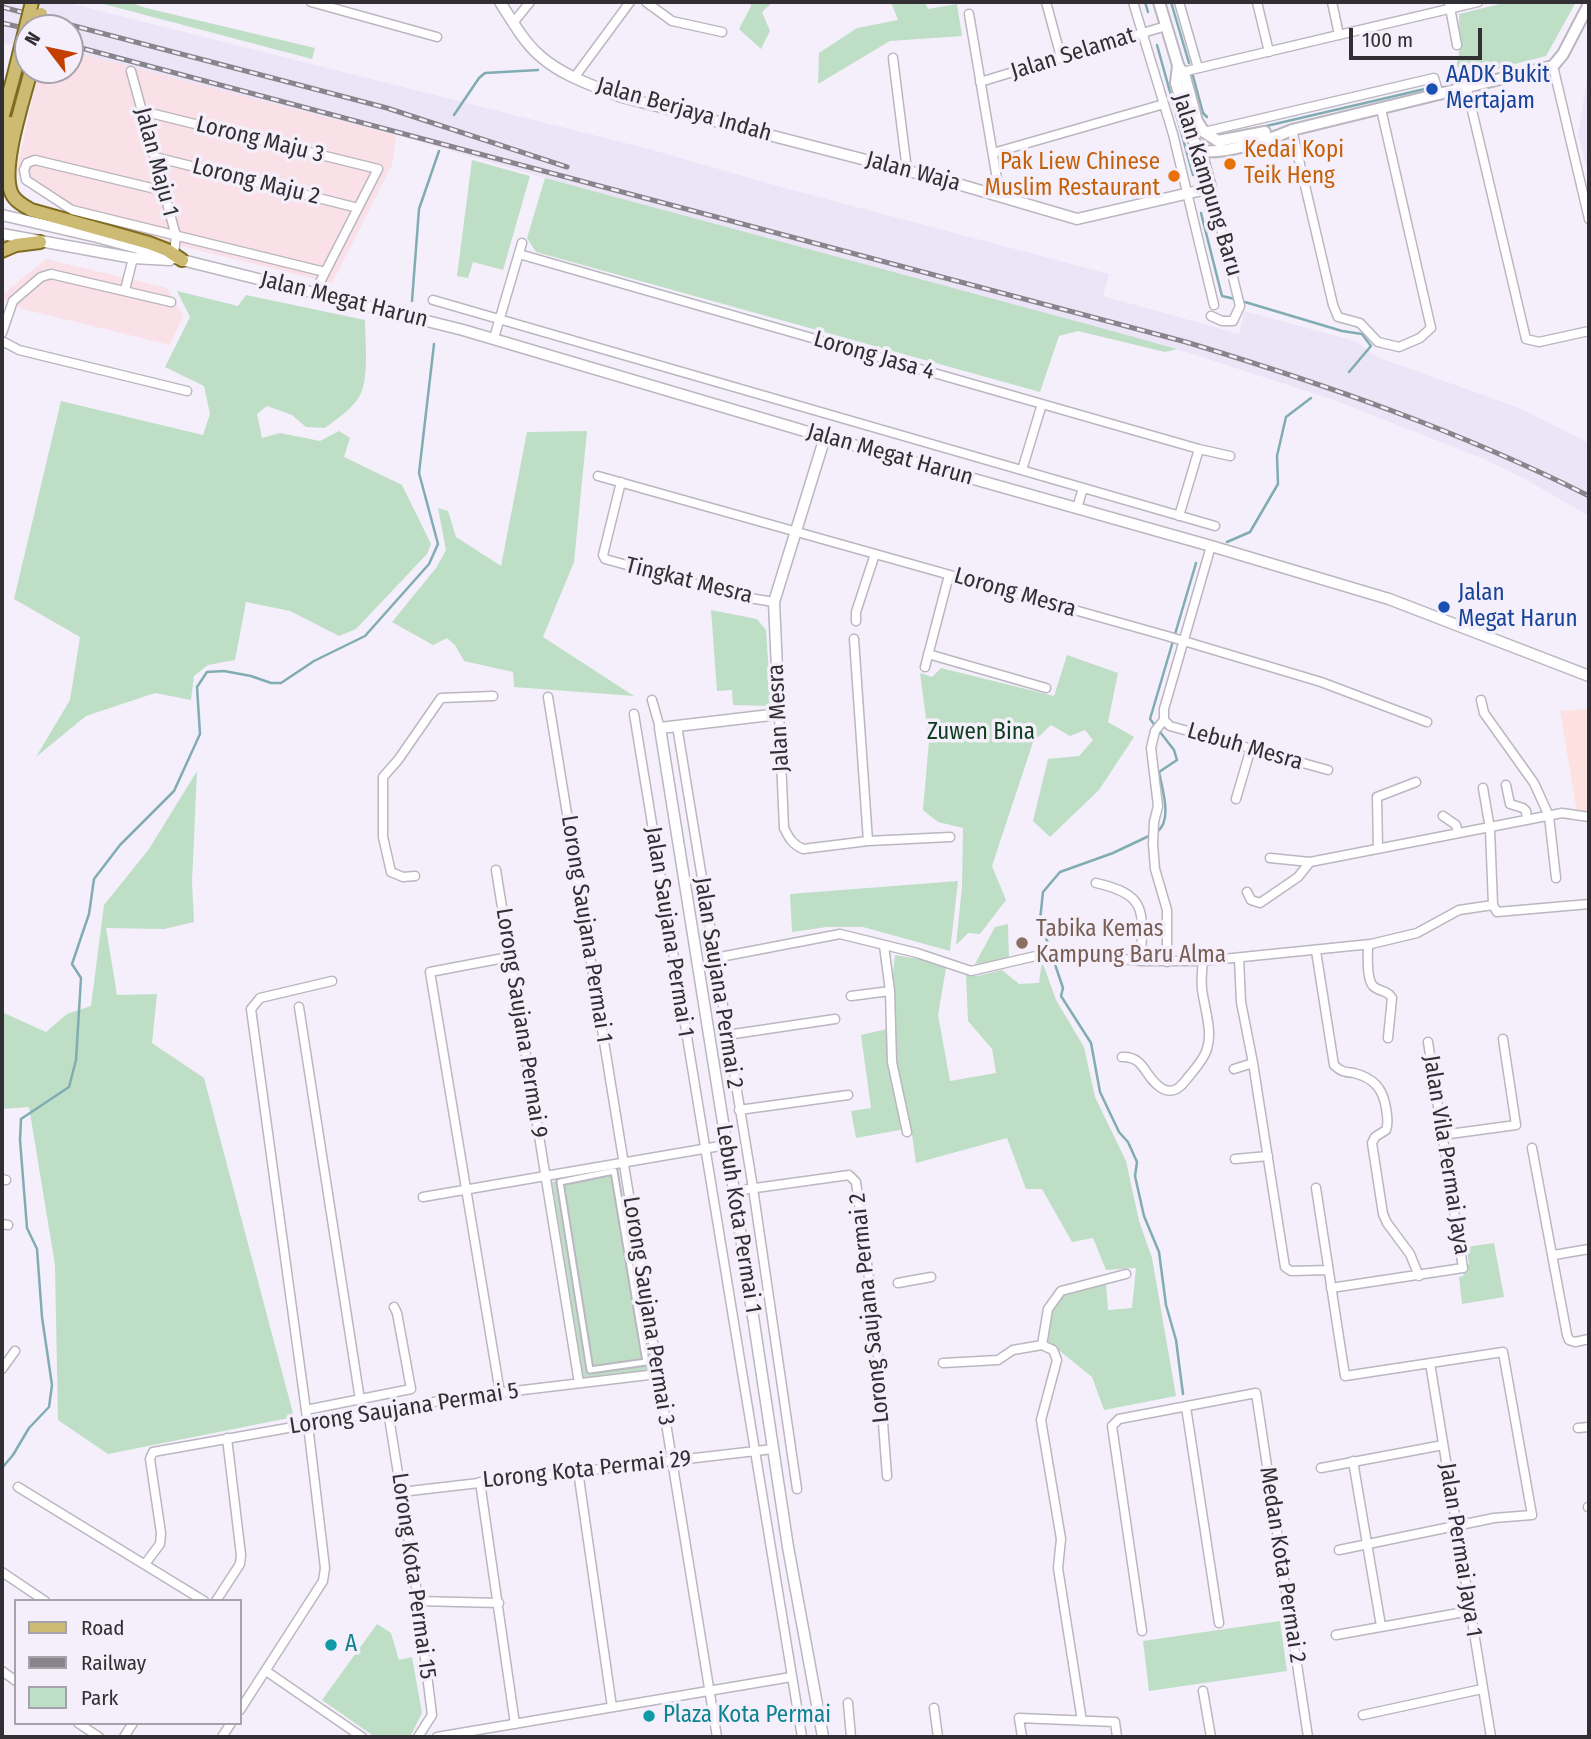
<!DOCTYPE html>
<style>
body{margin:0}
#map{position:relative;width:1591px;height:1739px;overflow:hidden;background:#f4effb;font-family:"Fira Sans Condensed",sans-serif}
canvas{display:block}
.frame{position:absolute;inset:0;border:4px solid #312f33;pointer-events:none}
.legend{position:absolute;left:14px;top:1599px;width:228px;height:126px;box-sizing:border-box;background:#f4effb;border:2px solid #a6a2ab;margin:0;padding:9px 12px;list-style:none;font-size:21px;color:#312f33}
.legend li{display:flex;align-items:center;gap:14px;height:35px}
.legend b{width:35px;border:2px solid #a6a2ab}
.north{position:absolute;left:14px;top:14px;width:70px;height:70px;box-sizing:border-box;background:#f4effb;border:2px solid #a6a2ab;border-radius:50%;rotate:302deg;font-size:19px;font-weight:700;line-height:28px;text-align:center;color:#312f33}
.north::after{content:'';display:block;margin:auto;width:24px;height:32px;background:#c53f00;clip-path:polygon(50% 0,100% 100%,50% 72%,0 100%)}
.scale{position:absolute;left:1349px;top:28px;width:133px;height:32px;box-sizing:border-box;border:4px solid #312f33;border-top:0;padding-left:9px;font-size:21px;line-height:24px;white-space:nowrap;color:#312f33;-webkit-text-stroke:5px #f4effb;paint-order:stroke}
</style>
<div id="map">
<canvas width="1591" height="1739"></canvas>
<div class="frame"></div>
<ul class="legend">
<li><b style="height:9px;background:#cdbb73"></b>Road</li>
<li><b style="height:9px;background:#87848b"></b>Railway</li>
<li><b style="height:19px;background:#bedfc6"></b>Park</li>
</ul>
<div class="north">N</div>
<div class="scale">100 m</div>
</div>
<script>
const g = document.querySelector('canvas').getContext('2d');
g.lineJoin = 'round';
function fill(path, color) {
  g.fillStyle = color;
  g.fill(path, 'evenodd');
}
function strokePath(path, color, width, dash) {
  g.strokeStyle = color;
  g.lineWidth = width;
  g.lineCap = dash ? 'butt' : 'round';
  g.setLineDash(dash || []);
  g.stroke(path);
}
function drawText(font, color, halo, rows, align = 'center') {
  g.font = font + ' "Fira Sans Condensed",sans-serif';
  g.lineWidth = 7;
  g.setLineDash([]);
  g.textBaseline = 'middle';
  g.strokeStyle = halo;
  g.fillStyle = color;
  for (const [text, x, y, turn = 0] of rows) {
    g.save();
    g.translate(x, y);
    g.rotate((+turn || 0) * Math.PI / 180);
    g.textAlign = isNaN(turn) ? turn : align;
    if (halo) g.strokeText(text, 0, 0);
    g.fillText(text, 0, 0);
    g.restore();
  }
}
fill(new Path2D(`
 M70,51L396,135L392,165L332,283L132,234L67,209L22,181L17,168L39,70H70Z
 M46,259L167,288L183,316L170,345L23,309L2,299V295Z`), '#fae0e7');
fill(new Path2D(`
 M1589,709V814L1577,813L1560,711Z`), '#fce1e0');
fill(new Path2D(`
 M2,2H65L649,149L781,187L1109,274L1103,296L1239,334L1244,311L1355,341L1377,357L1519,408L1589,443V516L1523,478L1484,459L1334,400L1177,349L545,178L396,135L70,51V28H28V46L2,44Z
 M1589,67V176L1578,135Z`), '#ece4f7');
fill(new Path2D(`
 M96,2H129L146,8L315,48L312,59Z
 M750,2H773L762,12L770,31L761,49L739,29L751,6Z
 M891,2H925L928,9L957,4L962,36L890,41L818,84L819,53L857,28L898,20Z
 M1508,2H1576L1546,56L1450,81L1449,75L1456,69L1460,47L1459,14Z
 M472,160L530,176L503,270L473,262L468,278L457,276Z
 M545,178L1094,326L1177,349L1165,352L1078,331L1059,336L1040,392L536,252L527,238Z
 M177,291L238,306L246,295L365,320C365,339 369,376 361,393C354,408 338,418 325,428L306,427L292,415L267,406L257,414L262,438L280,433L320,441L339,431L350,438L344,457L402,485L431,544L427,554L356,629L339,636L290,611L246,602L235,660L208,665L194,676L191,700L155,693L86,716L36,757L70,700L80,637L14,599L61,401L203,435L210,414L204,386L165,367L190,317Z
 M587,431L574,562L543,637L634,696L514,687L513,672L464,661L455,645L447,638L433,645L392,622L436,568L446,550L438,508L448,511L456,537L501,566L527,432Z
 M711,610L757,619L766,630L771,706L733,705L732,690L717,691Z
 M1067,655L1118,673L1108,722L1134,737L1099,790L1050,837L1033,821L1048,759L1079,756L1093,740L1085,730L1070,736L1051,725L1033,742L992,866L1006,900L980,934L968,933L956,945L962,887L963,828L938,822L923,810L929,741L920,673L932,677L941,668L1054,696Z
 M197,771L192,882L194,922L164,929L106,928L117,995L157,994L152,1043L204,1078L294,1417L108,1454L58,1420L55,1265L29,1107L2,1109V1015L4,1013L46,1032L67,1014L91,1006L104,905L149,849Z
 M958,881L950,951L863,927H827L792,932L790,894Z
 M1008,924L1009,959L975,964L995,927Z
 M895,955L924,960L946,968L938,1015L950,1081L996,1073L992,1049L968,1021L966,974L977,976L1002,970L1019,984L1039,983L1042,961L1056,1000L1084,1047L1095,1097L1126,1161L1139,1221L1152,1258L1176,1396L1104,1410L1092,1377L1046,1340L1052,1311L1062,1295L1106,1284L1108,1310L1132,1308L1136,1268L1106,1270L1093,1238L1072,1242L1042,1189H1026L1007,1138L916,1163L912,1135L905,1129L856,1138L851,1111L871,1108L861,1035L887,1029Z
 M618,1169L652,1373L584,1386L552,1182Z
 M1494,1243L1504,1297L1462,1304L1459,1277L1463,1276L1469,1263L1466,1247Z
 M1280,1621L1287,1671L1149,1691L1143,1641Z
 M377,1624L391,1633L399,1660L412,1657L422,1713L410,1737H375L322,1700Z`), '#bedfc6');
strokePath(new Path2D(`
 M1145,2L1148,12
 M1171,2L1189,63
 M1157,45L1193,175
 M1193,76L1203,113L1207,117
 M454,115L479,78L485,73L538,70
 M1245,131L1429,88
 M1201,213L1222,296L1235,299
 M412,301L419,209L439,151
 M1245,302L1342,331L1362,334L1371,346L1349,372
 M1227,542L1250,532L1278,484L1277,456L1286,417L1311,398
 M1157,832C1173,820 1162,789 1159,772L1177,760L1174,750L1150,719L1196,563
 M1151,835L1113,853L1060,872L1043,892L1040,920L1063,988L1061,996L1091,1043L1100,1092L1119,1132L1128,1142L1137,1162L1135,1176L1144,1216L1159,1252L1166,1305L1176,1340L1183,1394
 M2,1468L13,1455L29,1428L49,1407L52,1385L42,1317L37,1249L27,1228L20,1140L21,1119L69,1087L76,1060L81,978L72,964L89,914L94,879L120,845L174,791L200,734L197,687L207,672L224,671L251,676L271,683H281L314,661L365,636L429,564L438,544L419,473L434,344`), '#81acb2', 2.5);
const pedestrian = new Path2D(`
 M614,1171L646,1362L590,1370L560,1182Z`);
const minor = new Path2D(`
 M311,2L437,37
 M646,2L672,21L722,32
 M1046,2L1061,57
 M1133,2L1173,134L1214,305
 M1179,2L1198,68
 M1257,2L1269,52
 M1332,2L1339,35
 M1449,2L1457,45
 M969,14L998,185L997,195
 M513,23L530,2
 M893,58L907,170
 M1553,66L1589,219
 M131,71L176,236L174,254
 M1178,73L1478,2
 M574,78L630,2
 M980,82L1166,26
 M1467,89L1526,339L1539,342L1589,331
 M142,111L378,169L315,292
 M1292,130L1333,305L1338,317L1360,323L1378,342L1399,347L1420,338L1431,328L1381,109
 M1204,132L1434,78L1439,95
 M993,153L1164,104
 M155,157L358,208
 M1211,188L1240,306L1233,321H1222L1211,316
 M164,191L35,160L27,163L24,170L26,180L72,210L325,272
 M519,254L1199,449L1230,456
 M125,290L133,258
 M433,300L1215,526
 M2,333L13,301L41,277L51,274L171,302
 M494,338L522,243
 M2,341L19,350L187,391
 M1022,470L1042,404
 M598,476L1167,636L1321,682L1427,722
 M621,482L603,555L605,559L743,597L774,602
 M1077,508L1083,488
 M1179,516L1199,449
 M856,621V612L875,554
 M854,639L868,841
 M928,654L1046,688
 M925,667L949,575
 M548,697L717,1737
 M652,700L660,728
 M1481,700L1484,713L1534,783L1549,816L1556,878
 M634,714L802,1737
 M779,714L784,828C789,838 792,844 803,849L868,841L950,837
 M1164,720L1170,726L1328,770
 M677,726L753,1188L797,1489
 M1506,785L1510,804L1523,808L1526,811L1527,820
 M1483,788L1490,829L1493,905L1497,912L1589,904
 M1236,799L1251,748
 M1443,816L1456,825L1458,832
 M1378,849L1377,797L1416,782
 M1270,858L1310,862
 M496,870L579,1383
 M415,876L403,877L391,872L383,837V777L398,760L441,698L493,696
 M1096,883C1150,895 1142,913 1141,961
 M1247,892L1251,900L1260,903L1298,877L1310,862L1562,813L1589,817
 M1368,945C1368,955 1366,978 1373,986C1379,992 1388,990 1392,998L1388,1038
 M1316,951L1334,1065C1341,1072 1345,1072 1354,1073C1374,1078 1383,1089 1386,1108C1387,1116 1389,1123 1386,1130L1375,1137L1372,1143L1383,1214L1387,1223L1410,1254L1419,1276
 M715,958L840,934L917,953L971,971L1053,952L1141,961H1203L1371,944L1417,933L1459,910L1493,905
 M1167,962V910L1155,869L1153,844L1154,822L1158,806L1151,748L1155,731L1164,720V709L1211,546
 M890,991L892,1062L907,1132
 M851,996L890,991L884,946
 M299,1007L360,1400
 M727,1035L835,1019
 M1122,1057C1146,1056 1144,1079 1163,1089C1173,1094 1180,1088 1186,1080C1193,1071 1204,1060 1207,1049C1213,1031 1204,1007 1202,989C1201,980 1202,970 1203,961
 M1253,1063L1285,1267L1291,1271L1328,1270
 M1234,1069L1253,1063L1241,1002L1239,958
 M739,1110L848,1095
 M1442,1135L1516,1125L1503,1039
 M1532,1148L1567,1335L1569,1340L1575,1342L1589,1339
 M1235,1159L1268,1156
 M2,1179L6,1180
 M1316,1188L1345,1376L1503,1352L1532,1515L1494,1518L1339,1550
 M734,1191L849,1175L856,1182L876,1330L887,1476
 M423,1197L726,1145
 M2,1224L8,1225
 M1554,1255L1589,1249
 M898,1283L931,1277
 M1331,1288L1463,1268L1428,1042
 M1042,1345L1048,1309L1061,1291L1126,1274
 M943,1363L998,1360L1013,1350L1042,1345L1053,1350L1057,1360L1041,1420L1061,1539L1058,1568L1082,1721
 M1430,1363L1491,1737
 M2,1369L15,1351
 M500,1393L430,972L509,957
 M1186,1407L1219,1623
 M306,1410L411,1389L397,1313L394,1307
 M388,1411L416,1586L432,1715L418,1737
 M1578,1428L1589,1427
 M1353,1461L1381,1626
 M1321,1468L1443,1445
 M578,1471L612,1707
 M480,1482L515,1724
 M18,1487L204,1601
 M401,1492L773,1449
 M1588,1507H1589
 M145,1564L160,1544L161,1533L150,1459L153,1452L456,1398L657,1374
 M2,1572L45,1601
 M216,1601L240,1564L241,1555L227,1438
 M418,1601L499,1603
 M1142,1631L1112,1426L1119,1419L1256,1393L1308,1737
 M1336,1635L1470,1611
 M2,1671L16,1681
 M266,1671L362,1737
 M1203,1691L1211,1737
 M848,1703L851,1737
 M934,1708L938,1737
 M240,1710L323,1581L325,1568L308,1425L251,1009L260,998L332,981
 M1363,1715L1482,1689
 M78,1723L99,1737
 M124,1737L133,1723
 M222,1737L231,1723
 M437,1737L791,1677
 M1022,1737L1019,1718L1115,1722L1117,1737`);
const tertiary = new Path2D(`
 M500,2C511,19 523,41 539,55C562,76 594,86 622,97L951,182L1077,219L1211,188L1201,151
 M2,215L97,237L182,260L463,330L825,437L1211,546L1389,599L1589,676
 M2,234L133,258L170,260
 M823,1737L788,1547L734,1191L660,728L779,714L774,602L825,437`);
const secondary = new Path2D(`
 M1159,2L1178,65L1185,77L1197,121L1204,132L1218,141L1265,132
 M1178,65L1176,83L1193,140L1201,151C1226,154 1269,140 1292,130L1553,66L1563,54L1589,4`);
const primary = new Path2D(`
 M31,70C24,99 1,165 11,192C14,201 23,205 31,210L149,243L167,250L182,260
 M2,119L13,79
 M2,150L10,123
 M2,251L16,245L40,242`);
strokePath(pedestrian, '#bbb6c1', 9);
strokePath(minor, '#bbb6c1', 11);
strokePath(tertiary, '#bbb6c1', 13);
strokePath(secondary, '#bbb6c1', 14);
strokePath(primary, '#806c20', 16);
strokePath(pedestrian, '#fff', 5);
strokePath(minor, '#fff', 8);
strokePath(tertiary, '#fff', 10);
strokePath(secondary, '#fff', 10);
strokePath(primary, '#cdbb73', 12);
const rail = new Path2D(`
 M2,7L387,108L567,167
 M2,23L28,29
 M70,45L1186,342C1324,384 1460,431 1589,496`);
strokePath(rail, '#87848b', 5);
strokePath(rail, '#f4effb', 2.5, [8]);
const primaryBridge = new Path2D(`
 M37,28L41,14
 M13,79L32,2`);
strokePath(primaryBridge, '#806c20', 16, []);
strokePath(primaryBridge, '#cdbb73', 12);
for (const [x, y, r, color] of [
 [1432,89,7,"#1a4fb4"],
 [1230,164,7,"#e8710a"],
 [1174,176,7,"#e8710a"],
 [1444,607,7,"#1a4fb4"],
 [1022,943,7,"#8d6e63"],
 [331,1645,7,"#0f9aa8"],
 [649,1716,7,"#0f9aa8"]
]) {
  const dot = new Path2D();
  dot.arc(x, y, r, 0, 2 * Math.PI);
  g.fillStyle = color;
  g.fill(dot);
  strokePath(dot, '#f4effb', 2.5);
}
drawText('23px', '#312f33', '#f4effb', [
 ["Jalan Selamat",1073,54,-17],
 ["Jalan Berjaya Indah",684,110,16],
 ["Lorong Maju 3",260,140,14],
 ["Jalan Maju 1",156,162,75],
 ["Jalan Waja",913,172,15],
 ["Lorong Maju 2",256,182,14],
 ["Jalan Kampung Baru",1207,185,73],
 ["Jalan Megat Harun",344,300,14],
 ["Lorong Jasa 4",874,356,16],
 ["Jalan Megat Harun",890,455,16],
 ["Tingkat Mesra",689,581,14],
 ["Lorong Mesra",1015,593,16],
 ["Jalan Mesra",779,718,-93],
 ["Lebuh Mesra",1245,747,16],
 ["Lorong Saujana Permai 1",586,929,81],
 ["Jalan Saujana Permai 1",669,932,81],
 ["Jalan Saujana Permai 2",718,983,81],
 ["Lorong Saujana Permai 9",521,1023,81],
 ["Jalan Vila Permai Jaya",1446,1155,81],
 ["Lebuh Kota Permai 1",738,1219,81],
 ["Lorong Saujana Permai 2",870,1308,-96],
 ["Lorong Saujana Permai 3",648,1311,81],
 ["Lorong Saujana Permai 5",404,1409,-9],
 ["Lorong Kota Permai 29",587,1470,-6],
 ["Jalan Permai Jaya 1",1460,1550,81],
 ["Medan Kota Permai 2",1282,1565,81],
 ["Lorong Kota Permai 15",413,1576,82]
]);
drawText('23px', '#164399', '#f4effb', [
 ["AADK Bukit",1446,76],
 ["Mertajam",1446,102],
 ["Jalan",1458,594],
 ["Megat Harun",1458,620]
], 'left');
drawText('23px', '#c56008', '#f4effb', [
 ["Kedai Kopi",1244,151],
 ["Teik Heng",1244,177],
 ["Pak Liew Chinese",1160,163,"right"],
 ["Muslim Restaurant",1160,189,"right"]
], 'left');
drawText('23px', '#0c3e1f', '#f4effb', [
 ["Zuwen Bina",981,733]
]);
drawText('23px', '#785e54', '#f4effb', [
 ["Tabika Kemas",1036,930],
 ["Kampung Baru Alma",1036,956]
], 'left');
drawText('23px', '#0d838f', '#f4effb', [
 ["A",345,1645],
 ["Plaza Kota Permai",663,1716]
], 'left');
</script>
